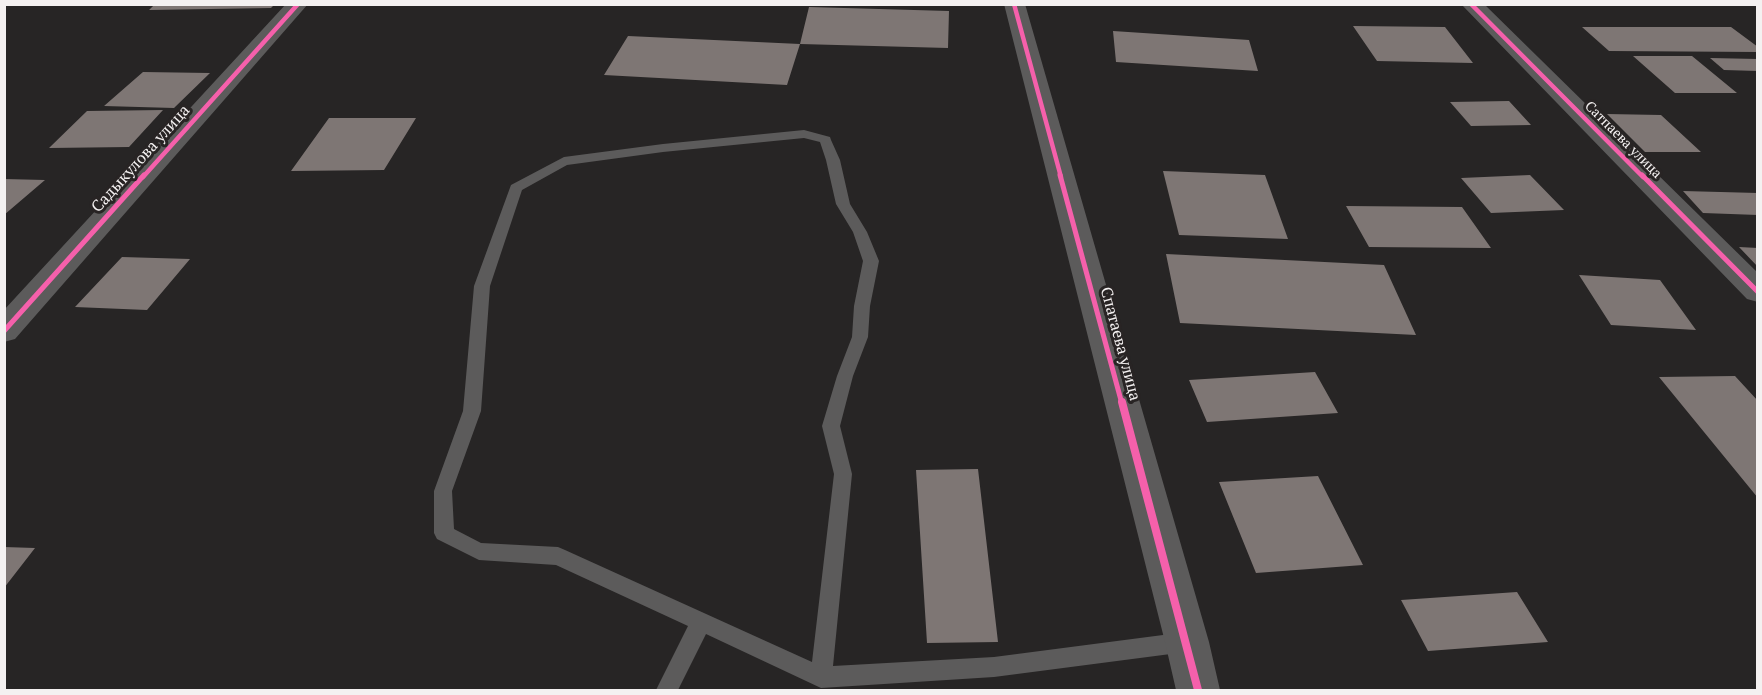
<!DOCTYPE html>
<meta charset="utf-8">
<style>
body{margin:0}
#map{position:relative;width:1762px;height:695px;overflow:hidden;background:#272525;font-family:"PT Serif",serif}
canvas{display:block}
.frame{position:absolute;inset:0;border:6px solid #f4f1f1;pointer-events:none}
</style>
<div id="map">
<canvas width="1762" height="695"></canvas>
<div class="frame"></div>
</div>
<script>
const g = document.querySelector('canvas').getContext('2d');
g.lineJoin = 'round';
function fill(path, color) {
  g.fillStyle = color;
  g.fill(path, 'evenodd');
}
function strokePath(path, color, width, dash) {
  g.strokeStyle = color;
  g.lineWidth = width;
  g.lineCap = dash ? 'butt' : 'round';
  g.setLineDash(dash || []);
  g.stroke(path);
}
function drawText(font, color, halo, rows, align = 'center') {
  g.font = font + ' "PT Serif",serif';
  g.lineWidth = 6;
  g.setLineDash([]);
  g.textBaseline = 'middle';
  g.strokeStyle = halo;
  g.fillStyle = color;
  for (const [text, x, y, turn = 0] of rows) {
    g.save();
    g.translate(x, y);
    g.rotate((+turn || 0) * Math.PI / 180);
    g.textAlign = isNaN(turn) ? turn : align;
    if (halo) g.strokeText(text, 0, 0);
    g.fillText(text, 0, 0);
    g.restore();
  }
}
fill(new Path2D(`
 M155,4H275L271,8L149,10Z
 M809,7L949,11L948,48L800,44L787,85L604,75L628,36L800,44Z
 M1353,26L1445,27L1473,63L1377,61Z
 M1582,27H1731L1758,47V52L1609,51Z
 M1113,31L1249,40L1258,71L1116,62Z
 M1633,56H1692L1737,93H1675Z
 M1710,58L1758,59V71L1724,70Z
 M143,72L210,73L174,108L104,106Z
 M1509,101L1531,125L1471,126L1450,102Z
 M163,110L129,147L49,148L87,111Z
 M1607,114L1661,115L1701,152H1645Z
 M329,118H416L384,170L291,171Z
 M1163,171L1265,175L1288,239L1179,235Z
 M1530,175L1564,210L1491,213L1461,178Z
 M4,179L45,180L4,215Z
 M1683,191L1758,193V215L1703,213Z
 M1346,206L1462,207L1491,248L1369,247Z
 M1739,247L1758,248V267Z
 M1166,254L1384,265L1416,335L1180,323Z
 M122,257L190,259L147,310L75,307Z
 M1579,275L1660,280L1696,330L1611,325Z
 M1315,372L1338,413L1207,422L1189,380Z
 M1735,376L1758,401V498L1659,377Z
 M978,469L998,642L927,643L916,470Z
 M1318,476L1363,565L1256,573L1219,482Z
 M4,547L35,548L4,588Z
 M1517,592L1548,642L1428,651L1401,600Z`), '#7e7674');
fill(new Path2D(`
 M804,130L830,137L831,140L840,160L850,204L867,232L879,261L870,306L868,337L853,376L840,426L852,474L833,666L994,657L1186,632L1194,635L1197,642L1194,649L1186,652L994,677L821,688L706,634L678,690H656L688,626L556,565L479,560L437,539L434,533V491L463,411L474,286L511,185L564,157L663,144ZM804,138L820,142L826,160L836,204L853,232L863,261L854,306L852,337L837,376L822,426L834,474L812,662L565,550L558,547L481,543L454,529L452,491L481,411L490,286L522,190L567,165L663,152Z`), '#5c5b5b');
fill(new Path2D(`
 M286,4H308L15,339L4,342V310Z
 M1004,4H1025L1209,642L1220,690H1176L1165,642Z
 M1461,4H1484L1758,273V302L1747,299Z`), '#5c5b5b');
strokePath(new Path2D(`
 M1014,4L1061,177
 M1471,4L1643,177
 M143,177L298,4`), '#f560ab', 4.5);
strokePath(new Path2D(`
 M1060,175L1122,404
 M1642,175L1758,292
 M4,331L144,175`), '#f560ab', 5);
strokePath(new Path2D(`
 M1122,402L1198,690`), '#f560ab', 8);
drawText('14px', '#f4f1f1', '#282424', [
 ["Сатпаева улица",1623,140,45]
]);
drawText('16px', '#f4f1f1', '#282424', [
 ["Садыкулова улица",141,159,-48],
 ["Спатаева улица",1120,344,75]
]);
</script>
